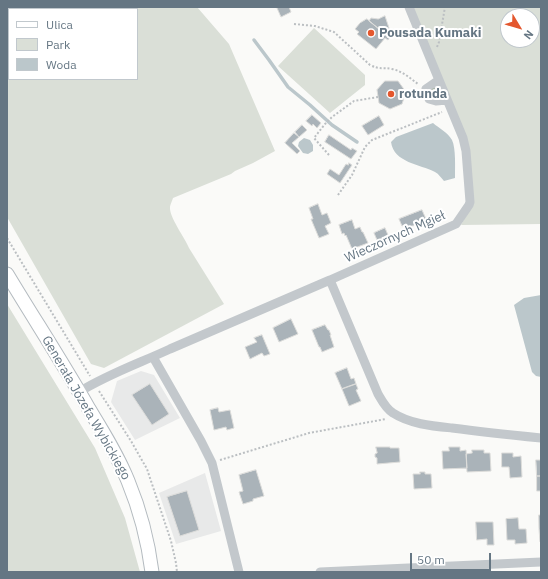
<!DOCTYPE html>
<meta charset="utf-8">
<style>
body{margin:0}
#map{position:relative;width:548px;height:579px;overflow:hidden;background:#fafaf8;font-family:"IBM Plex Sans",sans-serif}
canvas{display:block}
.frame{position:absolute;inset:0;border:8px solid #657683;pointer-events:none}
.legend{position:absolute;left:8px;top:8px;width:130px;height:72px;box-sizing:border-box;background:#fff;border:1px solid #c1c8cd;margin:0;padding:5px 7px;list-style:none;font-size:12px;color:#657683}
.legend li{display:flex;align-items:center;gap:8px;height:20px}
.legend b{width:20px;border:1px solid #c1c8cd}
.north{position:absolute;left:500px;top:8px;width:40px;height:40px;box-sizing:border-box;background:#fff;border:1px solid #c1c8cd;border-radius:50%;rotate:128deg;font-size:11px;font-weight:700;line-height:16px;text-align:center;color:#657683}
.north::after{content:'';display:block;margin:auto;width:14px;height:18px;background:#e4572e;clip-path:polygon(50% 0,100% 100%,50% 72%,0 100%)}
.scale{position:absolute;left:410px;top:553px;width:81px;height:18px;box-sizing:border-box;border:2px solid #657683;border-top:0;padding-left:5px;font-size:12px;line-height:14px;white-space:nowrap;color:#657683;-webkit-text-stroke:3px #fff;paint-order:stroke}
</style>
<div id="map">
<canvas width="548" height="579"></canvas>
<div class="frame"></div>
<ul class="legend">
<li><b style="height:5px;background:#fff"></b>Ulica</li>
<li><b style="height:11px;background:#dadfd7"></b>Park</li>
<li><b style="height:11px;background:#bbc7cb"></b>Woda</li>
</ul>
<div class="north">N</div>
<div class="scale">50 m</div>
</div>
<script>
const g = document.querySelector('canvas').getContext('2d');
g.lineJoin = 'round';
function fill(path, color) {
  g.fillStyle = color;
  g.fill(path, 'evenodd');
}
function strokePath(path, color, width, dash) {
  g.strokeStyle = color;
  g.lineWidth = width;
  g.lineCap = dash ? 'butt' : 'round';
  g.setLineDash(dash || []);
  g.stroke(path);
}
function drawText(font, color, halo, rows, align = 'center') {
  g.font = font + ' "IBM Plex Sans",sans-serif';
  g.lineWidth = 4;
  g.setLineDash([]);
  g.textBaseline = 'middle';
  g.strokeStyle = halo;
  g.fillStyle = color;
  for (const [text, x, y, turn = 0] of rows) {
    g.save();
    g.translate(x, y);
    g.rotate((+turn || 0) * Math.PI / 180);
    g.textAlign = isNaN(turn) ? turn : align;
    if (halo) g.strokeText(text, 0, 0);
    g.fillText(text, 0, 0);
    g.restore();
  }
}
fill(new Path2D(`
 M141,371L154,375L180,418L135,440L111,402L117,381Z
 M205,473L221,531L176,544L159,493Z`), '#e8e9e9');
fill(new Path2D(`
 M7,7H197L229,44L275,151L253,163L235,171L231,174L173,198C172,201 170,205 170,207C169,217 185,238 189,248L224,304L104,368L91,364L7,217ZM9,9H137V79H9Z
 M413,7H541V224L461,225L472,204L470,153ZM508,16H532V40H508Z
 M314,28L365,75V85L330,113L278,66Z
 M7,304L95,448L125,518L140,572H7Z`), '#dadfd7');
fill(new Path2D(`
 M433,123C439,128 448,133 452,140C456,148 455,168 455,178L444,181C441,178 439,174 435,172C420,164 394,163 391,142L396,137Z
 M304,138L310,140L313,145V151L308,154L303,153L298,146L299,142Z
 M541,295V377L536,376L532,372L514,305L524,298Z`), '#bbc7cb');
strokePath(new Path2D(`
 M254,40L269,60L288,87L310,105L332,125L357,142`), '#bbc7cb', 3.5);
const building = new Path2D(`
 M279,7H289L291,12L281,17L277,8Z
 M385,16L392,37L390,38L369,21L371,18L378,19Z
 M367,19L390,38L388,40L385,38L376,49L357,34L359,32L355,29L360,23Z
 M385,81H398L406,92L402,104L390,109L379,103L377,90Z
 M312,115L321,123L317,128L313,124L312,126L306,121Z
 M379,116L384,125L368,135L362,126Z
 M302,125L307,130L299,137L295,132Z
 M294,133L299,137L292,143L300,151L297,154L285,143Z
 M329,135L351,150L352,148L357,151L351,159L325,142Z
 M349,163L352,165L340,183L327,174L330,169L339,175L346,164L348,165Z
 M318,204L322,215L327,213L331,223L325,226L329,234L319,238L311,219H313L309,208Z
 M422,210L426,219L421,222L423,225L417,228L416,225L408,227L406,224L402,226L399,219Z
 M352,220L355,229L360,227L362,232H363L368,243L352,249L346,235L345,236L344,233L342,234L339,225Z
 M385,228L391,242L380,247L374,233Z
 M291,319L298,334L279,342L273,328Z
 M325,325L328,330H329L331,335H330L334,347L322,352L320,347H319L312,330Z
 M262,335L270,354L264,356L262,353L250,359L245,347L257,342L254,338Z
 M347,368L351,379L354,378L356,384L342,389L335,373Z
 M150,384L169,414L152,425L132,395Z
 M356,384L358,389L356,390L361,401L349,406L342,389Z
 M218,408L219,412L230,410L234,428L227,430L226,427L214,430L210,410Z
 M376,447H390V448H399L400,462L377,464V458L375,457V454L377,453Z
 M449,447H460V451L466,450L467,468L443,469L442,451H449Z
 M472,450H484V453H490L491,471L467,472L466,454L472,453Z
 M502,453H513V457L521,456L522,477L510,478L509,467H502Z
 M536,460H541V476H537Z
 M256,470L264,496L253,499V501L243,504L239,492L243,491L239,475Z
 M420,472H425V474H431L432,488L414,489L413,474H420Z
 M537,476H541V491H537Z
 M187,491L199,530L180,536L167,497Z
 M539,515H541V542H540L539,529Z
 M518,518L519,529H526L527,543L515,544V540H507L506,519Z
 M476,522H493L494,545H487V539L477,540Z`);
fill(building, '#aab3b9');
strokePath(building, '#dcdcda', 1);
const secondary = new Path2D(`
 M7,274C34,319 63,363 89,409C103,432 118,456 128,481C140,510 148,541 152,572`);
strokePath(secondary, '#b3babf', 15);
strokePath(new Path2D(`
 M294,24L315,26L334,32L370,65C380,70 383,67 392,69C402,71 410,78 418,84
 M437,47L439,42L445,7
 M329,155L314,138L325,124L332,117L354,101L378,97
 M338,195L352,175L365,147L372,140L442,112
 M7,238L90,376
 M99,391L131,441L147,469L171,541L176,563L177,572
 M220,460L309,433L386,419`), '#bbbfc2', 2, [2, 2]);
strokePath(new Path2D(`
 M439,80L426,89L429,99L436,101L447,100
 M330,280L456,224L469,205L470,202L466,151L463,138L439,80L409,7
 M153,357L201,441L212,463L239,572
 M79,392C108,374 140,363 170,349C224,326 277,303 330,280L378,394C382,401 386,409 393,413C410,424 432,426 452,428C482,432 511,435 541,438
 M320,572L541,562`), '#c3c8cc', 9);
strokePath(secondary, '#fff', 13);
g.fillStyle = '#aab4a7';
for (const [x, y] of [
 [435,92]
]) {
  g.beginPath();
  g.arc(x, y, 4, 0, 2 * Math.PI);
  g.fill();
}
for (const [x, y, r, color] of [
 [371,33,4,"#e4572e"],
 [391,94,4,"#e4572e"]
]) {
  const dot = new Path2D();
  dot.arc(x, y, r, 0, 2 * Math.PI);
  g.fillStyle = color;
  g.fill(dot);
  strokePath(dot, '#fff', 1.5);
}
drawText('bold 13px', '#657683', '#fff', [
 ["Pousada Kumaki",379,33],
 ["rotunda",399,94]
], 'left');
drawText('13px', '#657683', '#fff', [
 ["Wieczornych Mgieł",395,237,-24],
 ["Generała Józefa Wybickiego",86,408,60]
]);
</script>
